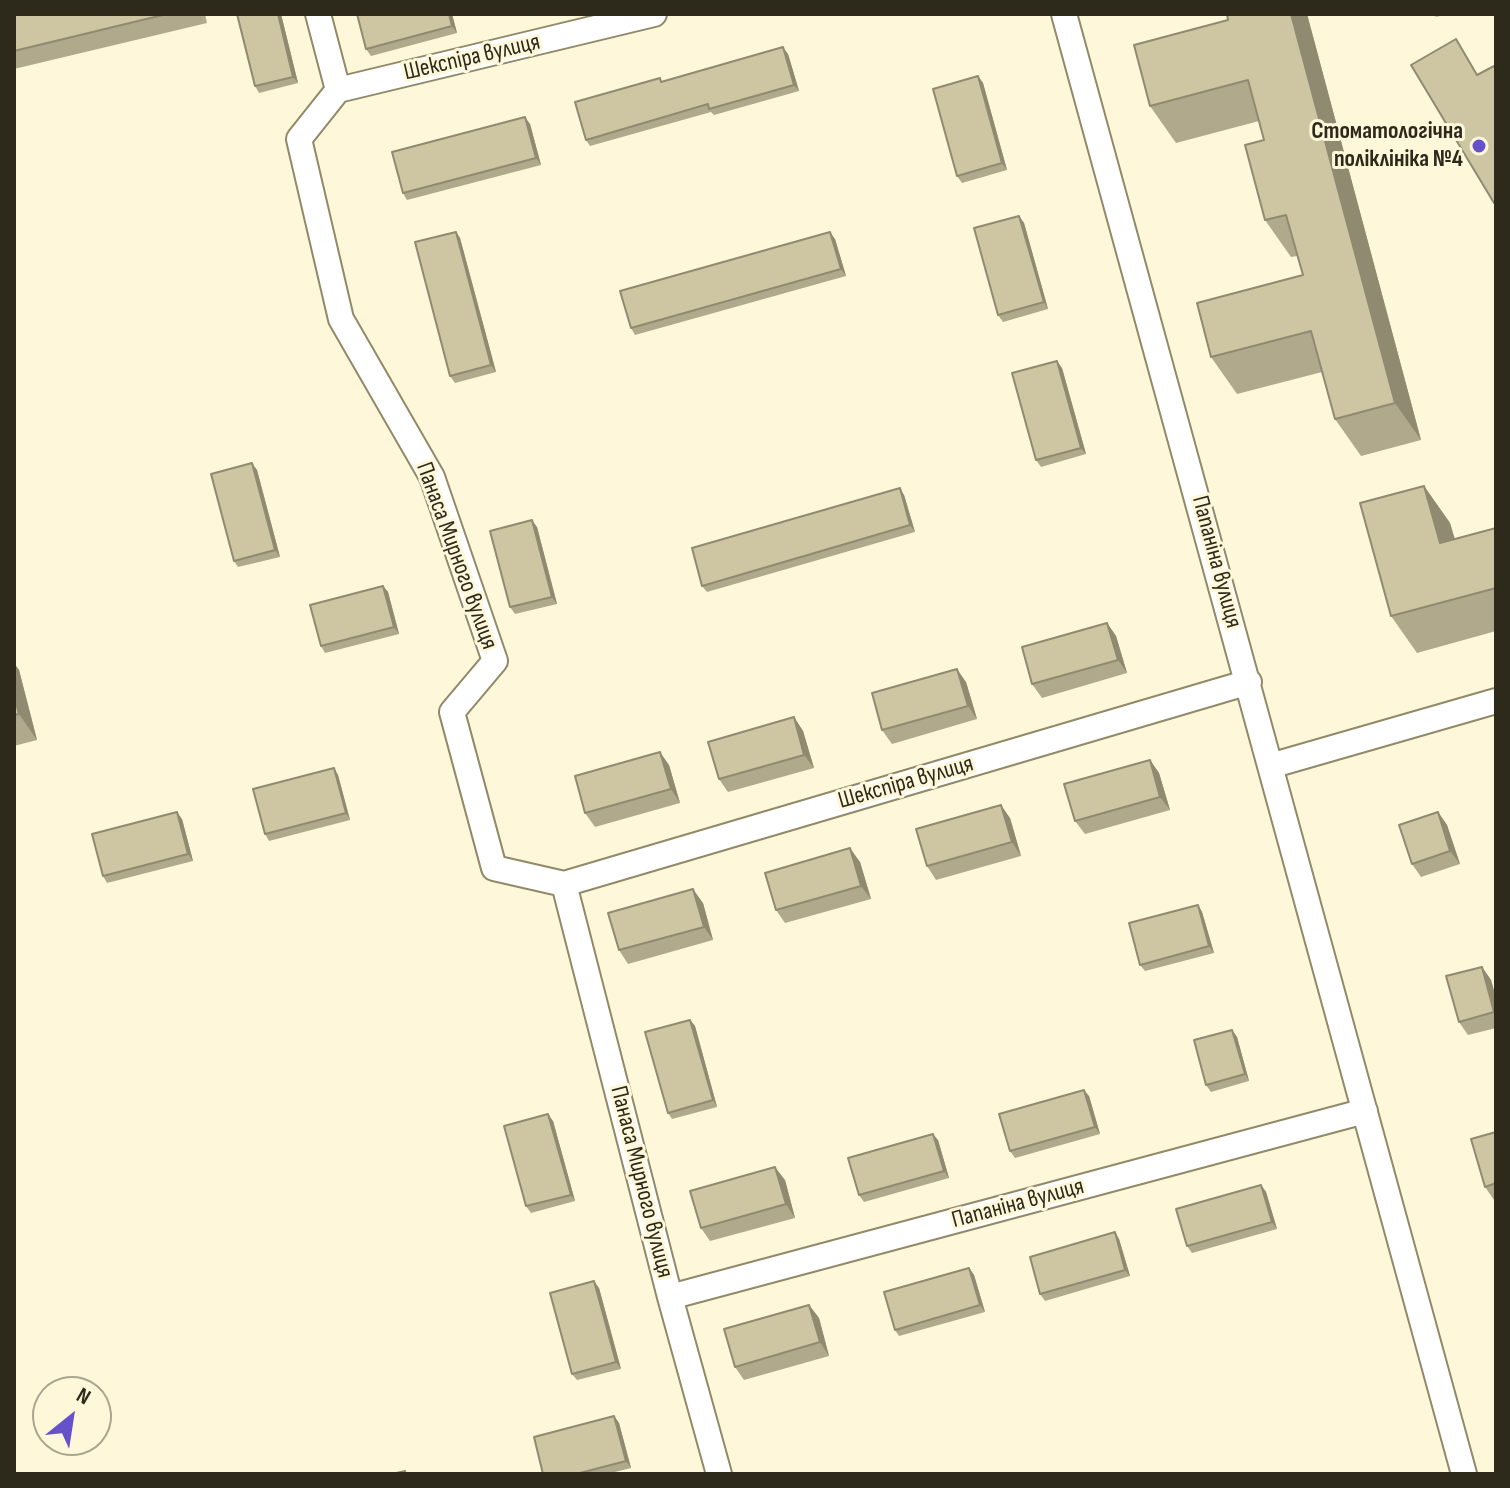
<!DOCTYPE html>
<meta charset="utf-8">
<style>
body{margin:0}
#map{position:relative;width:1510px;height:1488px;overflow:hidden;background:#fef7da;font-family:"Sofia Sans Condensed",sans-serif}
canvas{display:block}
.frame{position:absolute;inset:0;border:16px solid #2d2a1c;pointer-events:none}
.north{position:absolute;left:32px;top:1376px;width:80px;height:80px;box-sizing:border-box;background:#fef7da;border:2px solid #aaa58e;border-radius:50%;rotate:30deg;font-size:22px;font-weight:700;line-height:32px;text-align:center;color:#2d2a1c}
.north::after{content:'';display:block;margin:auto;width:28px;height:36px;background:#6551ca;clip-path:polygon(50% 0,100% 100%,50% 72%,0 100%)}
</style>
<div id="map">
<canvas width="1510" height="1488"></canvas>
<div class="frame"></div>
<div class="north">N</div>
</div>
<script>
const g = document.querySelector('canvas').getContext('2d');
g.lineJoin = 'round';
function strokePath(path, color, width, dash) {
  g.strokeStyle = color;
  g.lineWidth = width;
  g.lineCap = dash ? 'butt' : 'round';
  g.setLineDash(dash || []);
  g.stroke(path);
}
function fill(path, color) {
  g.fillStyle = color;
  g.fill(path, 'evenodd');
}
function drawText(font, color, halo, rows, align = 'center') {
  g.font = font + ' "Sofia Sans Condensed",sans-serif';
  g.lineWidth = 6;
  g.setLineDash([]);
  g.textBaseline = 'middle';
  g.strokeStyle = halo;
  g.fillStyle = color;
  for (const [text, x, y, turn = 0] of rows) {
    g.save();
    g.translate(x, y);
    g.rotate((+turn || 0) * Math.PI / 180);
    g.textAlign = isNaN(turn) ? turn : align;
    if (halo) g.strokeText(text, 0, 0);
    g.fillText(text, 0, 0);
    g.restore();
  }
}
const street = new Path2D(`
 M318,14L338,90
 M1064,14L1464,1474
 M338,90L299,139L341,319L432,477L495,661L452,712L494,868L564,884L1249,682
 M338,90L654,14
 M1270,766L1496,701
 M564,884L670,1297L719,1474
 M670,1297L1365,1111`);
strokePath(street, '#918968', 28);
strokePath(street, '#fff', 24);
fill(new Path2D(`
 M14,14H205L207,23L14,69Z
 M281,14L298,83L259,93L255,86Z
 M357,14H452L457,33L371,56L366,49Z
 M1227,14H1307L1421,440L1361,456L1335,419L1322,372L1237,394L1211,357L1303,275L1297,256L1291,257L1265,220L1264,140L1259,121L1176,143L1150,106L1228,20Z
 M1434,14H1447L1436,17Z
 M788,54L799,91L714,115L711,112L590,146L586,140L663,81Z
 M978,76L983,83L1007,170L962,183L957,176Z
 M530,124L541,165L407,200L403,193Z
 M1019,216L1024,223L1048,309L1003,322L998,315Z
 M456,232L460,238L496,372L455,383L450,376Z
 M835,239L846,276L635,335L631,328Z
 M1062,368L1086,454L1041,467L1036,460Z
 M257,470L280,557L238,567L234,561Z
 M1424,486L1450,523L1455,539L1496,528V631L1417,653L1391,616Z
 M904,495L915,532L707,592L702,586Z
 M537,527L557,604L515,614L510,607Z
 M383,586L388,592L399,634L325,653L321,646Z
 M1107,623L1116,636L1127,673L1042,698L1032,684Z
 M14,663L19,670L37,740L14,746Z
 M966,682L977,719L892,744L882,730Z
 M794,717L803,731L814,768L728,792L719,779Z
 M1150,760L1159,773L1170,810L1085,834L1075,821Z
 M669,765L680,803L595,827L585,813Z
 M334,768L338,775L350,820L269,841L265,834Z
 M1438,812L1447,825L1460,864L1421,877L1412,864Z
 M1010,818L1021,856L936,880L927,866Z
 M182,819L193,861L107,883L103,876Z
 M860,862L871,899L785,923L776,910Z
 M703,903L713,940L628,964L619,950Z
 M1198,905L1202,912L1214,953L1145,971L1140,965Z
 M1482,967L1491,980L1496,998V1028L1468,1035L1459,1022Z
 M690,1020L695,1026L717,1107L672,1119L668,1113Z
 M1232,1030L1237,1037L1249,1081L1211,1092L1206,1085Z
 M1089,1096L1100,1134L1015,1158L1010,1151Z
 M553,1121L575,1201L531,1213L526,1206Z
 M1496,1132V1199L1494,1200L1485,1187Z
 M938,1140L949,1178L864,1202L859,1195Z
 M785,1180L795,1218L710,1241L701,1228Z
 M1261,1185L1266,1192L1277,1229L1192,1253L1187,1246Z
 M1115,1232L1119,1239L1130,1276L1045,1301L1040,1294Z
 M969,1268L974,1275L985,1312L899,1336L895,1330Z
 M599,1288L621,1369L577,1380L572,1374Z
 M809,1305L819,1318L829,1356L744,1380L735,1367Z
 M614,1416L619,1423L631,1468L607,1474H543Z`), '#b1a98b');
fill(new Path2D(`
 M278,14H281L298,83L293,77Z
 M449,14H452L457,33L452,26Z
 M1291,14H1307L1421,440L1395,403Z
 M783,47L788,54L799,91L794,85Z
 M978,76L983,83L1007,170L1002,163Z
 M525,117L530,124L541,165L536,158Z
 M1019,216L1024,223L1048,309L1044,302Z
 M456,232L460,238L496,372L491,365Z
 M830,232L835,239L846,276L841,269Z
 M1057,361L1062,368L1086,454L1081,448Z
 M252,463L257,470L280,557L275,550Z
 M1424,486L1450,523L1466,580L1440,543Z
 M900,488L904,495L915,532L910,525Z
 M532,520L537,527L557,604L552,597Z
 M383,586L388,592L399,634L394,627Z
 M1107,623L1116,636L1127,673L1118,660Z
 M14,663L19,670L37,740L19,714L14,695Z
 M957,669L966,682L977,719L968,706Z
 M794,717L803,731L814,768L804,755Z
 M660,752L669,765L680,803L671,789Z
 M1150,760L1159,773L1170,810L1160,797Z
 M334,768L338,775L350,820L346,813Z
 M1001,805L1010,818L1021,856L1012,842Z
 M177,812L182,819L193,861L188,854Z
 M1438,812L1447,825L1460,864L1450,851Z
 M850,848L860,862L871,899L861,886Z
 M693,889L703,903L713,940L704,927Z
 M1198,905L1202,912L1214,953L1209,946Z
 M1482,967L1491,980L1496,998V1015Z
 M690,1020L695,1026L717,1107L713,1100Z
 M1232,1030L1237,1037L1249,1081L1245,1074Z
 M1084,1090L1089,1096L1100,1134L1095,1127Z
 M548,1114L553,1121L575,1201L571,1195Z
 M933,1134L938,1140L949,1178L944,1171Z
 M775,1167L785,1180L795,1218L786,1204Z
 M1261,1185L1266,1192L1277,1229L1272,1222Z
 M1115,1232L1119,1239L1130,1276L1125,1270Z
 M969,1268L974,1275L985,1312L980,1305Z
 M594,1281L599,1288L621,1369L616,1362Z
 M809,1305L819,1318L829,1356L820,1342Z
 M614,1416L619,1423L631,1468L626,1461Z`), '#908a71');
const building = new Path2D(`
 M14,14H167L14,51Z
 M237,14H278L293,77L255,86Z
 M357,14H449L452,26L366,49Z
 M1227,14H1291L1395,403L1335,419L1311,331L1211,357L1197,303L1303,275L1286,215L1265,220L1245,145L1264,140L1248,80L1150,106L1134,45L1228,20Z
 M1456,39L1477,75L1496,65V201L1494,203L1411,65Z
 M783,47L794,85L709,109L708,104L586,140L575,102L660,78L661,82Z
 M978,76L1002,163L957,176L933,89Z
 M525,117L536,158L403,193L392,152Z
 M1019,216L1044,302L998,315L974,228Z
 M456,232L491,365L450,376L415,242Z
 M830,232L841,269L631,328L620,291Z
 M1057,361L1081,448L1036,460L1012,373Z
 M252,463L275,550L234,561L211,474Z
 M1424,486L1440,543L1496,528V588L1391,616L1360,503Z
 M900,488L910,525L702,586L692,548Z
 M532,520L552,597L510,607L490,531Z
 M383,586L394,627L321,646L310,605Z
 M1107,623L1118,660L1032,684L1022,647Z
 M957,669L968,706L882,730L872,693Z
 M14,695L19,714L14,715Z
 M794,717L804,755L719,779L708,742Z
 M660,752L671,789L585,813L575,776Z
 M1150,760L1160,797L1075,821L1064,784Z
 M334,768L346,813L265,834L253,789Z
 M1001,805L1012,842L927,866L916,829Z
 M177,812L188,854L103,876L92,834Z
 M1438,812L1450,851L1412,864L1399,825Z
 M850,848L861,886L776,910L765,873Z
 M693,889L704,927L619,950L608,913Z
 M1198,905L1209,946L1140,965L1129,923Z
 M1482,967L1494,1012L1459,1022L1446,976Z
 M690,1020L713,1100L668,1113L645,1032Z
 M1232,1030L1245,1074L1206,1085L1194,1040Z
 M1084,1090L1095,1127L1010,1151L999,1114Z
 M548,1114L571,1195L526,1206L504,1126Z
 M1496,1132V1183L1485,1187L1471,1139Z
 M933,1134L944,1171L859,1195L848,1158Z
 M775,1167L786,1204L701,1228L690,1191Z
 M1261,1185L1272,1222L1187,1246L1176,1209Z
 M1115,1232L1125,1270L1040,1294L1030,1257Z
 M969,1268L980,1305L895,1330L884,1292Z
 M594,1281L616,1362L572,1374L550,1293Z
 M809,1305L820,1342L735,1367L724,1329Z
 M614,1416L626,1461L576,1474H543L534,1437Z
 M405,1471L406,1474H392Z`);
fill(building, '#cec5a2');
strokePath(building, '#908a71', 2);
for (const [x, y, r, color] of [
 [1479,146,8,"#6551ca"]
]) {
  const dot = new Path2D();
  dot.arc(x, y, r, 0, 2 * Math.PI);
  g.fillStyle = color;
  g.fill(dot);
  strokePath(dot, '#fef7da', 3);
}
drawText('24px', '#2d2a1c', '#fef7da', [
 ["Шекспіра вулиця",472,58,-13],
 ["Панаса Мирного вулиця",456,556,70],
 ["Папаніна вулиця",1216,562,75],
 ["Шекспіра вулиця",906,783,-16],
 ["Панаса Мирного вулиця",641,1182,76],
 ["Папаніна вулиця",1018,1204,-15]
]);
drawText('bold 24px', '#2d2a1c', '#fef7da', [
 ["Стоматологічна",1463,132],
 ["поліклініка №4",1463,160]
], 'right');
</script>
